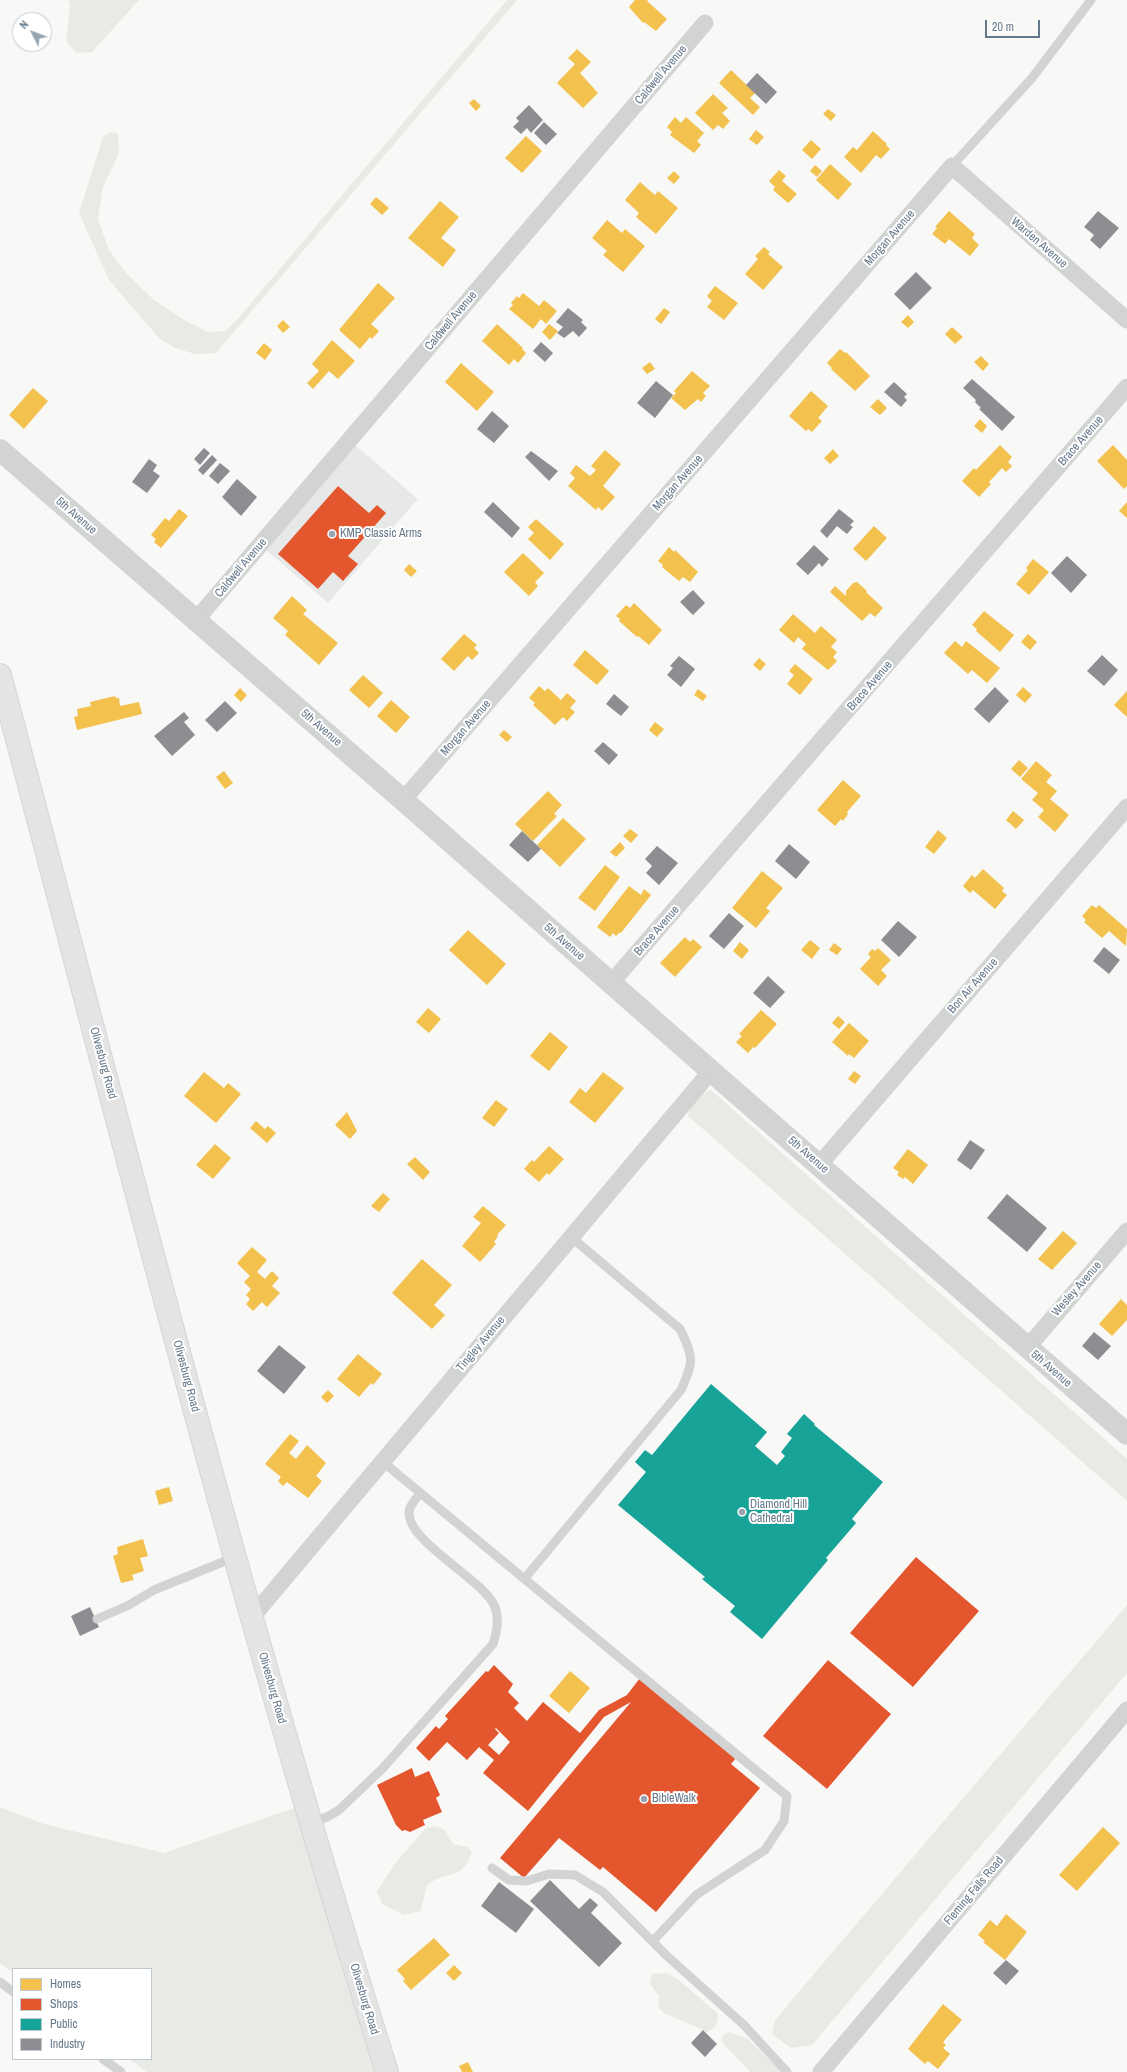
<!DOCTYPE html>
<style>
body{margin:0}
#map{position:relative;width:1127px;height:2072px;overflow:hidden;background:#f8f8f7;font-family:"Archivo Narrow",sans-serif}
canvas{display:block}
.legend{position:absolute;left:12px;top:1968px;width:140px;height:92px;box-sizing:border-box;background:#fff;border:1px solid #c1c9d0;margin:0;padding:5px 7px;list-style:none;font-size:12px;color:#65788a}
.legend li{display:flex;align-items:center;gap:8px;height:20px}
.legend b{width:20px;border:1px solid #c1c9d0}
.north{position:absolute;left:12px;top:12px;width:40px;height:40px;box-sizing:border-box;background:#fff;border:1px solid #c1c9d0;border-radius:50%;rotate:312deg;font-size:11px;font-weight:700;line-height:16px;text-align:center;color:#65788a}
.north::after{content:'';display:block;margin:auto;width:14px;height:18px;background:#98a5b0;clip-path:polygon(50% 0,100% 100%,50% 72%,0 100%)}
.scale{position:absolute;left:985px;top:20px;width:55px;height:18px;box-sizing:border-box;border:2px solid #65788a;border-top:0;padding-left:5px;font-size:12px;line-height:14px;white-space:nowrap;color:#65788a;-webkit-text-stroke:3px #fff;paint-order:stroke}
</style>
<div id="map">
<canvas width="1127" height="2072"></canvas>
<ul class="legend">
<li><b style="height:11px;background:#f2c14e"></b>Homes</li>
<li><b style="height:11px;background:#e4572e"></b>Shops</li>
<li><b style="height:11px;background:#17a398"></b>Public</li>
<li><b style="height:11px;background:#8d8d92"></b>Industry</li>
</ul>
<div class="north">N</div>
<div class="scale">20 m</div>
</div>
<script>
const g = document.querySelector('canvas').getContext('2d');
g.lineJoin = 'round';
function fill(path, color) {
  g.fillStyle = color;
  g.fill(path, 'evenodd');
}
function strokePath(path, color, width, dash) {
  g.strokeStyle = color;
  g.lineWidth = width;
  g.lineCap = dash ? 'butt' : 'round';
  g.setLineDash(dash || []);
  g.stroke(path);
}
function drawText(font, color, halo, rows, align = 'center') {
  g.font = font + ' "Archivo Narrow",sans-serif';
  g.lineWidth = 4;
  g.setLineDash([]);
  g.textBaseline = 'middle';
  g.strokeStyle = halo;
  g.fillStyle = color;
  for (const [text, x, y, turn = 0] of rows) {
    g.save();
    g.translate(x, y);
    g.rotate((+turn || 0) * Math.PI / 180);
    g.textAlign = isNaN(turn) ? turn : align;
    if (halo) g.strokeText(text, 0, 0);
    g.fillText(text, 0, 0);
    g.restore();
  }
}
fill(new Path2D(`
 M354,444L418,499L328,603L265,549Z`), '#e7e8e8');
fill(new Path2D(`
 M68,0H139L92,52L76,53L66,41L70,4Z
 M507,0H517L216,353L195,354L175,348L159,338L109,280L79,213L103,137L110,132L118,134L119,153L103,187L98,219L109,250L127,274L154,300L186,321L208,332L225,331L235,322Z
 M711,1090L1127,1459V1501L688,1116C688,1105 701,1093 711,1090Z
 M1127,1605V1673L812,2045L791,2048L772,2034L775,2020Z
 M0,1807L44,1824L164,1853L297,1807L377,2072H147L129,2059H151V1969H13V1973L0,1963Z
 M435,1826L445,1830L453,1844L468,1847L472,1852C462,1882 448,1869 427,1885L421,1911L404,1915L382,1904L377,1891L397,1861L425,1829Z
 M666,1973L679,1980L718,2014C718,2023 716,2028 707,2032L664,2013L658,2007L659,1996L650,1984L652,1974Z
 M729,2032L748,2039L782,2072H750L722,2042V2036Z`), '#e8ebe5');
fill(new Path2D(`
 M635,0H648L647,1L667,19L656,31L644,22L643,23L629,7Z
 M577,49L591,62L580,73L598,93L583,108L557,83L575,64L568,58Z
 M731,70L755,93L750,98L760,107L753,115L719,83Z
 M713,94L728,108L722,113L730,121L723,129L718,125L713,130L695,113Z
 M474,99L481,106L476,111L469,103Z
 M828,109L836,115L831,121L823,114Z
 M675,117L681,123L686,117L704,133L697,141L701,145L694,153L670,135L672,132L667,127Z
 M756,130L764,137L757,145L749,139Z
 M873,131L887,144L886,145L890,149L881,159L876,155L861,173L844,157L853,147L857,150Z
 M526,136L542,151L522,173L505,158Z
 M811,140L821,149L812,159L802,150Z
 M830,164L852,184L838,200L816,180Z
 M815,165L822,171L817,177L810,171Z
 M779,170L786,176L782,181L797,194L788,203L773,190L775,187L769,181Z
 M674,171L680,177L674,184L667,178Z
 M640,182L655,195L658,191L678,208L656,234L636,217L639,213L625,200Z
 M376,197L389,208L382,215L370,204Z
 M440,201L459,217L441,238L456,250L443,267L408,238Z
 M949,211L975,234L972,238L979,245L970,256L949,239L945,244L932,234L937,228L935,227Z
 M607,220L622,233L625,229L645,246L623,272L603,255L607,251L592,238Z
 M764,247L770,252L768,254L783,267L763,290L745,274L758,259L755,256Z
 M378,283L395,298L371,324L379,331L372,339L370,337L360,349L339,330Z
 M715,286L738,303L724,320L707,307L712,301L707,296Z
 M523,293L539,306L544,300L557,311L546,324L541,319L533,329L509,309L513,305L511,303L517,296L519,298Z
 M664,308L670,312L661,324L655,319Z
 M908,315L914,322L908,328L901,322Z
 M283,320L290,327L283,333L277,326Z
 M497,324L523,348L522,349L526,353L518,363L514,359L509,365L482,341Z
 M549,324L558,331L550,340L542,332Z
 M952,327L963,337L955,344L945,334Z
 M332,340L355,361L338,379L329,371L313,389L307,383L319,371L312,364Z
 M264,343L272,350L265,360L256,353Z
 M840,349L845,353L846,352L870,376L855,391L831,369L832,368L827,363Z
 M981,356L989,364L983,371L974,362Z
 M650,362L655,369L647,374L642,368Z
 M461,363L494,392L477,411L445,382Z
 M692,371L710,386L703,393L706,396L701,402L698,399L685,410L671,398L676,393L674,391Z
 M33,388L48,401L24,429L9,415Z
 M811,391L828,406L818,418L822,421L812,432L808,429L806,431L789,416Z
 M878,399L887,408L880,415L870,407Z
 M980,419L987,426L982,433L974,426Z
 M1000,445L1012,457L1008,462L1012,466L1006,472L1002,468L989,482L991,484L979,497L962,481L974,468L976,470Z
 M1113,445L1127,460V486L1124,489L1097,461Z
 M833,449L839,456L830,464L824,458Z
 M605,450L621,464L603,486L615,497L602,511L598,507L596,510L568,486L575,478L570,473L576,465L590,476L596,470L591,466Z
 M1127,502V518L1119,511Z
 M179,509L188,516L161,548L154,542L156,539L151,535L165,518L169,521Z
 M536,519L564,544L550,560L528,539L534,533L528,527Z
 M874,526L887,538L866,561L853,549Z
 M669,547L674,552L675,550L698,572L690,582L683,577L679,581L662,567L663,565L658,561Z
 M523,553L544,573L535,582L538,586L529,596L504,572Z
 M1033,559L1049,572L1029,595L1016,584L1028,570L1026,568Z
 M409,564L417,571L411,577L404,570Z
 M857,582L867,591L866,592L883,608L875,617L870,613L862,621L830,592L835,586L846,596V591L853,583Z
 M292,596L307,610L303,614L338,643L319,665L285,635L288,631L273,618Z
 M634,603L662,630L649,645L638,636L637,637L619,621L620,619L616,616L626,605L630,608Z
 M984,611L1014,635L1000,652L976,631L977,629L972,625Z
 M793,614L815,633L821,626L837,640L831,647L837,652L833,657L837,661L828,670L802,649L806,644L798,637L794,643L779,630Z
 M464,634L477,645L474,648L479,653L472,660L468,656L454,671L441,659Z
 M1028,634L1037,642L1030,650L1021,642Z
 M955,641L962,647L966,641L1000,668L987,683L972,670L968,674L944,653Z
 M585,650L609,671L597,685L573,665Z
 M759,658L766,664L760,671L753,665Z
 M795,664L813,679L800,695L787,684L794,675L789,671Z
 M363,675L383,693L369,708L349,690Z
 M539,686L545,691L548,688L561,700L567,693L576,701L570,708L575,712L567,721L563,717L555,725L533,705L535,703L529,698Z
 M1023,687L1032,695L1025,703L1016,695Z
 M240,688L247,695L241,702L234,695Z
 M698,689L707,696L703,701L694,695Z
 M1127,691V717L1114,705Z
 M115,696L116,698H119L120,706L139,702L142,714L77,730L74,717L78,716L77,709L91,706L90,702Z
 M391,700L410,717L396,733L377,716Z
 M655,722L664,729L657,737L649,730Z
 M504,730L512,737L507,742L499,735Z
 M1019,760L1028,768L1020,777L1011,769Z
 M1036,761L1052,775L1046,782L1057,791L1050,799L1069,815L1055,832L1038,817L1044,810L1032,800L1038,793L1021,779Z
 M224,771L233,783L225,789L216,777Z
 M843,780L861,796L847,812L848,814L843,821L841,819L835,826L817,810Z
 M548,791L562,805L554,814L557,816L533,841L515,824Z
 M1013,811L1024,820L1016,829L1006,820Z
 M563,818L586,839L560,867L537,845Z
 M630,829L638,835L631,843L623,836Z
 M938,830L947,838L934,854L925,847Z
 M620,842L625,848L616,857L610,852Z
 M605,865L620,877L595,911L578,898Z
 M983,869L1004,888L1002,891L1007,895L995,909L973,890L970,893L963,886L972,875L975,878Z
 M762,871L783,888L766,908L770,911L756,928L732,908Z
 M629,886L641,895L644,889L651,895L621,933L620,932L616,936L613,933L610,937L597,927Z
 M1092,905L1096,908L1099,905L1127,929L1126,946L1109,931L1102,938L1084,922L1086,920L1082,916Z
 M468,930L506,964L487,985L449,950Z
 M685,937L690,942L693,939L702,947L675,977L660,963Z
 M810,940L820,948L812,959L801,950Z
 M740,942L749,950L742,959L733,951Z
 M834,943L842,949L837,955L829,950Z
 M878,948L891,960L881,970L887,976L878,986L860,969L871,957L868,954L872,949L875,951Z
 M428,1008L441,1019L429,1033L416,1022Z
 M761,1010L777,1024L755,1048L753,1047L748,1053L736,1042L742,1036L739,1034Z
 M838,1016L845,1022L839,1029L832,1023Z
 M849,1023L869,1041L854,1058L849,1054L848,1056L832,1042Z
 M550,1032L568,1047L549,1071L530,1056Z
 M854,1071L861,1076L855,1084L848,1079Z
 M204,1072L224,1088L228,1083L241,1094L216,1123L184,1096Z
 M603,1072L624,1088L595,1123L569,1102L580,1088L586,1093Z
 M496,1100L508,1109L494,1127L482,1118Z
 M347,1112L357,1131L350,1139L335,1125Z
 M256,1121L265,1129L268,1126L276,1133L267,1143L250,1128Z
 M215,1144L231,1158L213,1179L196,1165Z
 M549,1146L564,1159L549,1175L547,1173L539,1182L524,1169L532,1160L534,1162Z
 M908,1149L928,1165L913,1184L905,1177L903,1179L897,1175L899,1172L893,1168Z
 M415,1157L430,1172L423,1180L407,1164Z
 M383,1193L390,1199L379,1212L371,1206Z
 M483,1206L506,1225L497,1235L498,1236L494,1242L496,1244L480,1262L462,1246L481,1223L473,1217Z
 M1063,1231L1077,1243L1052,1270L1038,1259Z
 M252,1247L267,1260L257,1272L265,1279L272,1271L279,1278L272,1286L280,1293L267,1307L262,1302L253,1311L246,1304L250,1299L246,1295L251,1289L244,1282L250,1276L237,1263Z
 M422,1259L452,1285L434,1305L445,1315L432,1329L392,1293Z
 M1121,1299L1127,1305V1320L1112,1336L1099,1324Z
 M358,1354L382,1374L373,1385L371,1383L359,1397L337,1379Z
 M328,1390L334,1396L327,1403L321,1397Z
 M290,1434L299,1441L289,1453L296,1459L307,1445L326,1463L316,1476L322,1481L308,1498L287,1482L283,1486L278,1481L281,1477L265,1464Z
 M169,1487L173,1501L159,1505L155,1491Z
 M143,1539L148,1556L140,1558L144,1571L132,1575L134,1580L121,1583L113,1556L118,1554L117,1547Z
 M570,1671L590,1688L569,1713L549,1696Z
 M1103,1827L1120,1843L1077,1891L1059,1875Z
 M1006,1914L1027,1932L1005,1960L983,1942L985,1941L978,1935L990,1920L997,1926Z
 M434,1938L450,1955L411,1990L403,1981L405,1979L397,1970Z
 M454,1965L462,1973L454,1981L446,1973Z
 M943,2004L962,2020L943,2042L946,2045L943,2048L950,2054L938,2069L928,2061L925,2064L908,2049Z
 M468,2062L473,2072H462L459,2066Z`), '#f2c14e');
fill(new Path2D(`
 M338,486L369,513L377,505L386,513L348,556L358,564L343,581L333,572L318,589L278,554Z
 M916,1557L979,1611L913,1687L850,1633Z
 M828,1660L891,1714L827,1789L763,1736Z
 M494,1665L513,1684L508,1692L519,1703L514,1708L527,1721L543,1702L580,1733L599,1710L627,1695L640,1678L736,1758L731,1764L760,1788L656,1912L603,1867L600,1870L559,1838L524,1878L500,1858L631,1702L604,1717L528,1811L483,1773L494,1760L479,1747L467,1760L447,1742L429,1761L416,1748L436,1726L439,1729L448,1719L445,1716L486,1671L488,1672ZM496,1728L510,1742L499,1755L488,1745L499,1733L495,1729Z
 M412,1768L415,1777L429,1771L440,1795L436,1798L442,1812L423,1820L425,1825L410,1832L405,1830L402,1831L396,1825L377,1785Z`), '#e4572e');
fill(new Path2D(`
 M711,1384L767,1432L755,1446L777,1465L785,1456L781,1452L792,1438L787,1434L804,1414L815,1424L814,1425L883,1482L852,1519L856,1523L826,1558L828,1560L762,1639L730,1612L735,1606L702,1579L705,1577L618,1505L646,1472L635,1462L645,1450L652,1455Z`), '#17a398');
fill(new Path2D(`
 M757,73L777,92L766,104L746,85Z
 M529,105L543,120L531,133L527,128L521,134L513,127L519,121L516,118Z
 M544,122L557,134L546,145L534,133Z
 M1098,211L1119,228L1100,249L1090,240L1094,235L1084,227Z
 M916,272L932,288L910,310L894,294Z
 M568,308L583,320L581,322L587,328L579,337L573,331L564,338L557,333L563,327L556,322Z
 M541,342L553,353L545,362L533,351Z
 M972,379L1015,417L1002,431L979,409L981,408L975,402L976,400L963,388Z
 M656,381L673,395L655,418L637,403Z
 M894,382L907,394L904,397L907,400L901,407L884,392Z
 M492,411L509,426L494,443L477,429Z
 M204,448L210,453L200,465L194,459Z
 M531,451L558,471L549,481L525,457Z
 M212,455L217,460L203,475L198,470Z
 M149,459L157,465L153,471L160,476L147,493L132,482Z
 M220,463L230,471L218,484L209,476Z
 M237,479L257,497L241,516L222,497Z
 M493,502L520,528L512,538L484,512Z
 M839,509L854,521L850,525L853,527L847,534L837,526L827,538L820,531Z
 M814,545L829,559L822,567L819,563L808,575L796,564Z
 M1067,556L1087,575L1071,593L1051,573Z
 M693,590L705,603L693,615L680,602Z
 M1102,655L1118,670L1104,686L1087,671Z
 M679,656L695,669L681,687L667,675L673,668L670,666Z
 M995,687L1009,701L989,723L974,709Z
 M614,694L629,707L621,716L606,704Z
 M225,701L237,713L217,732L205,720Z
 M184,712L189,718L184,722L195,735L172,756L154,736Z
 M603,742L618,755L609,765L594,751Z
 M522,831L541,849L528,862L509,845Z
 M789,844L810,862L796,879L775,861Z
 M657,846L678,863L659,885L646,873L652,866L645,859Z
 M729,913L744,926L724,949L709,936Z
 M898,921L917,937L899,957L881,940Z
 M1104,947L1120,960L1109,974L1093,961Z
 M768,976L785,992L770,1008L753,993Z
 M970,1140L985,1150L971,1170L957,1160Z
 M1007,1194L1047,1228L1027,1252L987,1218Z
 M1094,1332L1111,1346L1098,1360L1082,1346Z
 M279,1345L306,1367L284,1394L257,1371Z
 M90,1607L99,1627L80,1636L71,1616Z
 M550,1880L579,1909L590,1898L598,1905L591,1913L622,1943L599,1967L530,1901Z
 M499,1882L534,1909L516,1933L481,1906Z
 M1006,1960L1019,1971L1006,1985L993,1973Z
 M703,2030L717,2044L705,2057L691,2043Z`), '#8d8d92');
const secondary = new Path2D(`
 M0,675C124,1142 241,1611 387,2072`);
strokePath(secondary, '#d3d5d6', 24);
strokePath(new Path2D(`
 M952,166L1032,78L1091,0
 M383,1462L787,1796L784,1821L765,1850L696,1895L653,1941
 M525,1578L681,1390C694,1361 694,1358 680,1329L571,1237
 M97,1619L129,1605L154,1590L235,1557
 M311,1823L327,1817L339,1810L382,1769L493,1644C497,1631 500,1618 494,1605C482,1578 399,1537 410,1508C412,1503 417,1498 420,1493
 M492,1868L509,1880L527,1881L549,1874L575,1875L603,1892L667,1956L744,2025L787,2072
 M0,1982L13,1992
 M103,2059L121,2072`), '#d2d3d3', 9);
strokePath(new Path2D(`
 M196,620L705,23
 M403,800L952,166L1127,320
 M611,983L1127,387
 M819,1165L1127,807
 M1027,1348L1127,1231
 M252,1617L711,1071
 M821,2072L1127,1710`), '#d2d3d3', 17);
strokePath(new Path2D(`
 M0,450L403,800L711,1071L1127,1434`), '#d2d3d3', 22);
strokePath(secondary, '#e4e4e4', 22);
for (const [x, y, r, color] of [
 [332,534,4,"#98a5b0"],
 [742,1512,4,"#98a5b0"],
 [644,1799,4,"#98a5b0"]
]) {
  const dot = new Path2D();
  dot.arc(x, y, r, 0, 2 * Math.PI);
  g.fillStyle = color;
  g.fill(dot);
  strokePath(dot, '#fff', 1.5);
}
drawText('12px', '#65788a', '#fff', [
 ["Caldwell Avenue",661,75,-50],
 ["Morgan Avenue",890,238,-49],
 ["Warden Avenue",1039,243,41],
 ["Caldwell Avenue",451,321,-50],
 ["Brace Avenue",1081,441,-49],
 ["Morgan Avenue",678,483,-49],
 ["5th Avenue",76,516,41],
 ["Caldwell Avenue",241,568,-50],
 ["Brace Avenue",870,686,-49],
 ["5th Avenue",321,728,41],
 ["Morgan Avenue",466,728,-49],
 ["Brace Avenue",657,931,-49],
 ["5th Avenue",564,942,41],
 ["Bon Air Avenue",973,986,-49],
 ["Olivesburg Road",103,1063,75],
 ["5th Avenue",808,1155,41],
 ["Wesley Avenue",1077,1289,-49],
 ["Tingley Avenue",481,1344,-50],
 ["5th Avenue",1051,1369,41],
 ["Olivesburg Road",186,1376,75],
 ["Olivesburg Road",272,1688,74],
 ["Fleming Falls Road",974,1891,-50],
 ["Olivesburg Road",364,1999,73]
]);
drawText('12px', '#65788a', '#fff', [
 ["KMP Classic Arms",340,534],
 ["Diamond Hill",750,1505],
 ["Cathedral",750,1519],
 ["BibleWalk",652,1799]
], 'left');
</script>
